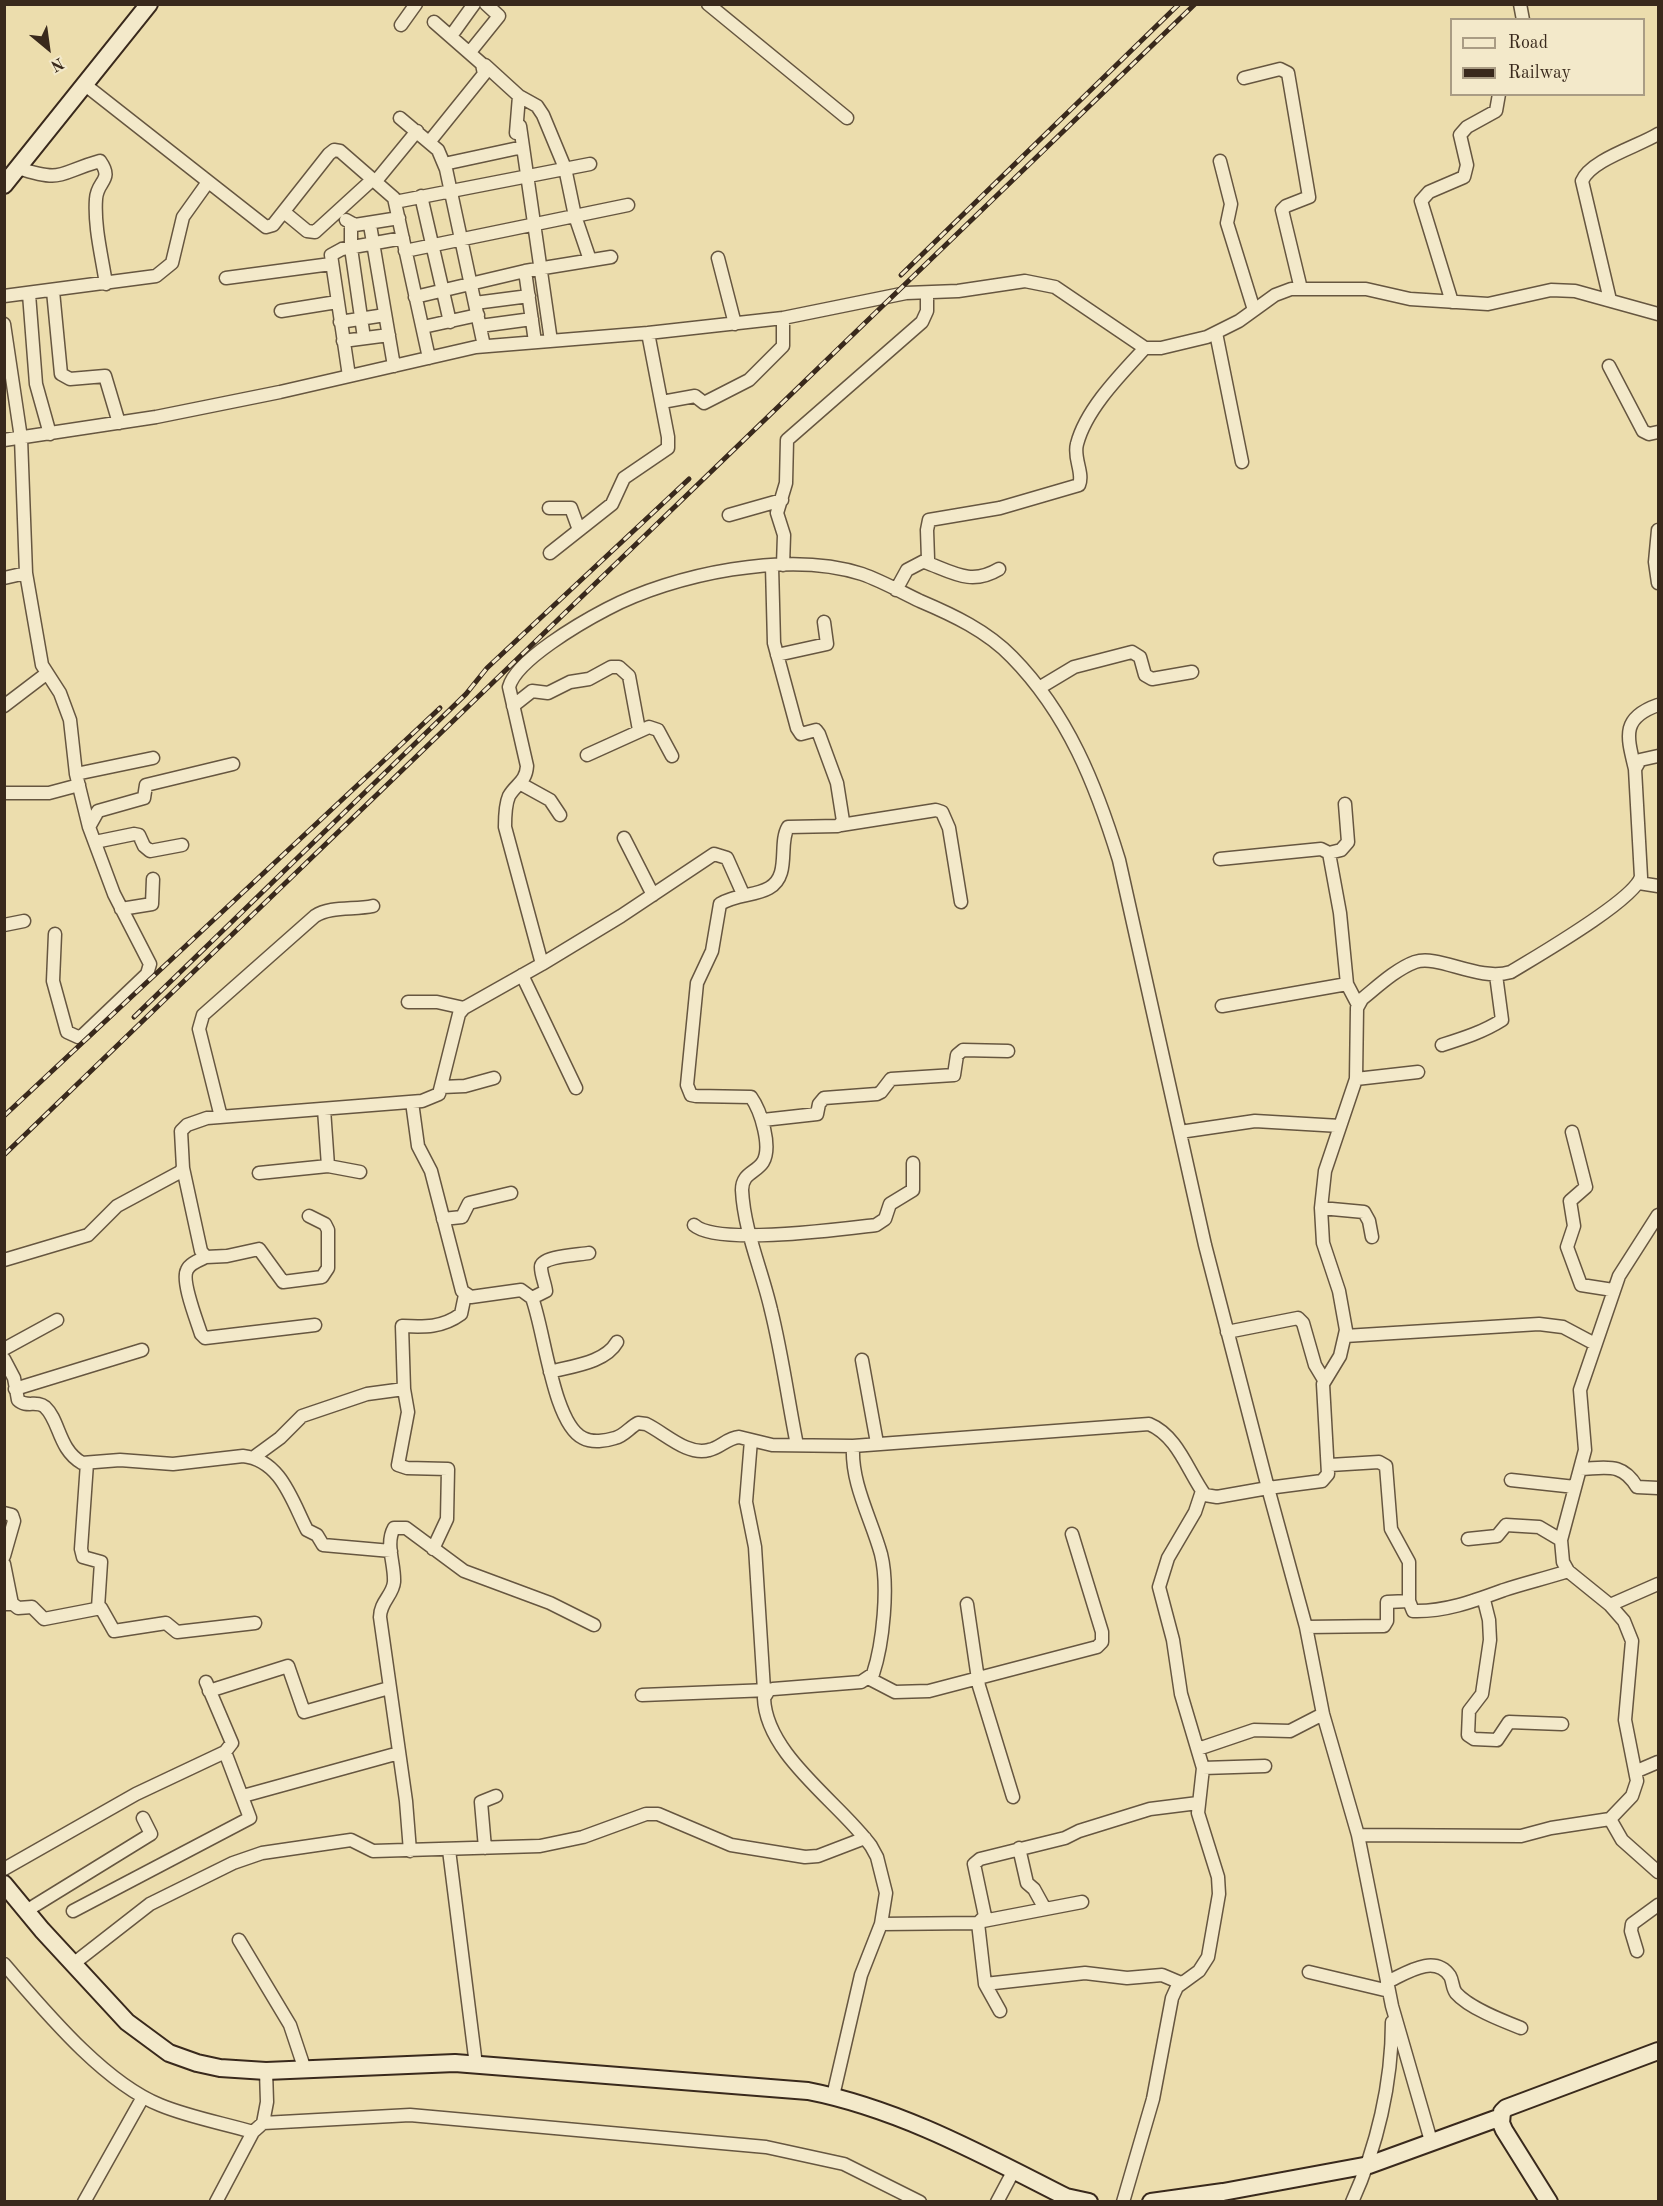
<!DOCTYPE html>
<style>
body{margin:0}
#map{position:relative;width:1663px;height:2206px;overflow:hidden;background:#ecddad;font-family:"Old Standard TT",serif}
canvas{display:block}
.frame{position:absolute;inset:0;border:6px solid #39291c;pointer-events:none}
.legend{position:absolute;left:1450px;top:18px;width:195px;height:78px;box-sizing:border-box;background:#f3e9ca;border:2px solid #a99c84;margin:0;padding:8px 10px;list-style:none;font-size:18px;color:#39291c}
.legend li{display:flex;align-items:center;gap:12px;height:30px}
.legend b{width:30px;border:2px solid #a99c84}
.north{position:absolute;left:18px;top:18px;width:60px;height:60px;-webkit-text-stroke:4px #f3e9ca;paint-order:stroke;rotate:151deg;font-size:16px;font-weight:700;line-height:24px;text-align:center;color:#39291c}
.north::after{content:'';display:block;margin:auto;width:21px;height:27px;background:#39291c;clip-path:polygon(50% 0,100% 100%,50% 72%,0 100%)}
</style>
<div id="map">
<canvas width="1663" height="2206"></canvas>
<div class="frame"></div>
<ul class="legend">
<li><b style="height:8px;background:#f3e9ca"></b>Road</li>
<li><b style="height:8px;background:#39291c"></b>Railway</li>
</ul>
<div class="north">N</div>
</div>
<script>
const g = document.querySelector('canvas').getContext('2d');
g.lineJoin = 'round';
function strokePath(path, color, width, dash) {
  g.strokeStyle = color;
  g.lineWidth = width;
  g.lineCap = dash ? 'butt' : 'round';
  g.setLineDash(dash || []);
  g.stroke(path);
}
const street = new Path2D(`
 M708,4L847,118
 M1520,4L1523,20
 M401,25L416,4
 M451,36L474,4
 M470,52L499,16L486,4
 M484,69L485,65L519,96L537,106L543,115L565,168L575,216L590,260
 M1244,78L1280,69L1288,73L1309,197L1286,206L1282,210L1301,289
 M84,84L266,227L273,225L329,154L334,150L340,151L394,198L429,358
 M400,118L438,150L446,169L484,346
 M520,126L551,341
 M516,133L519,96
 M430,141L484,74L482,64L434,22
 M1220,161L1231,204L1227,223L1254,310
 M444,164L523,147
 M18,168C65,183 57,173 100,161C114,181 97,180 96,199C94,227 102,257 106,284
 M376,181L417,131
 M421,196L450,322
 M395,202L590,164
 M284,212L307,231L315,232L373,179
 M346,220L355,225L399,218
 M351,224V248L364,338
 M370,225L394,366
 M405,251L628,205
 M718,258L735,324
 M525,271L535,342
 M226,278L331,264
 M53,291L61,374L70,379L105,376L119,423
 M29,294L36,384L50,434
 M4,296L156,276L172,263L183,217L208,182
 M415,297L525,271L611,257
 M1610,300L1582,181C1590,160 1639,146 1658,134
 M1452,302L1421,201L1429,192L1464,177L1467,165L1460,135L1467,127L1496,111L1499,94
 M475,303L529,296
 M281,311L337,302
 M340,322L385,315
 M4,324L21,438L26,573L42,665L60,693L70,720L76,774L89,827L114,894L150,964L147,974L83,1035L78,1037L67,1032L53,981L55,934
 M480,326L532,319
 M423,327L478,315
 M1216,333L1242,462
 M343,341L389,335
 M1609,366L1643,431L1649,434L1658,432
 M349,376L331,255L342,249L403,238
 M662,402L695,396L704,403L749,380L783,346V318
 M4,440L156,417L280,392L476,347L648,333L783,318L906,293L958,291L1025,281L1055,287L1145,348H1161L1207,337L1239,321L1275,295L1291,289H1366L1410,299L1488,304L1551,290L1575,291L1658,314
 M549,508H571L579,530
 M729,515L782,500
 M1658,530L1655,562L1658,583
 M550,553L612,504L624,478L668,448V437L648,333
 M925,562C952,572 971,586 999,569
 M783,565L784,535L777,513L786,483L787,440L922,322L927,311V293
 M772,566L774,643L797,728L801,734L816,730L819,734L837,783L843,821L838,826L788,827C778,844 791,876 769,888C755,896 737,894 720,904L712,951L697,983L687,1085L691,1095L696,1096L751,1097C761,1111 772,1147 763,1162C756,1173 742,1173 742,1190C744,1231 762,1270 771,1310C782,1354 788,1400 797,1445
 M4,578L26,573
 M896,590L907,570L928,559L927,530L929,520L1000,508L1079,485C1084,473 1073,458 1077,444C1086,409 1121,374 1145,348
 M777,655L827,644L824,622
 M1039,688L1074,667L1132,652L1140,657L1145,675L1152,679L1192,672
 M4,706L46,674
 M513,706L532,691L548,693L570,682L589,679L611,667H619L629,676L639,730
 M587,755L649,727L658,730L672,756
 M1635,769C1627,736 1621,718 1658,705
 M76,774L153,758
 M521,784L550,800L560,815
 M4,793H49L79,785
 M841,825L936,810L942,812L949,828L961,902
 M89,827L98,811L144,798L146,785L233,764
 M624,838L653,895
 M95,842L134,834L139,835L144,846L150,851L182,845
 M1329,853L1341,850L1348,842L1345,804
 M1220,859L1321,849L1329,853L1340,913L1347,984
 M1639,883L1658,886
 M121,909L152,904L153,879
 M4,925L24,921
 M542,964L621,916L714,854L727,858L743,894
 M522,975L576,1088
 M408,1002H437L464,1008
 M1222,1006L1347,984L1358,1005
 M1442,1045C1464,1038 1483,1032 1502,1020L1496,975
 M1356,1079L1418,1072
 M442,1087L465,1086L494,1078
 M412,1102L418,1146L431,1171L462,1291L471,1297L521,1290L532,1298C544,1328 553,1424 583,1438C592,1443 606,1441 615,1438C624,1436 630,1427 638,1423L646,1424C665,1433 687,1456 709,1450C720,1448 727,1438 739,1437L772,1445L853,1446
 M324,1109L328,1166
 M221,1117L199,1029L203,1015L315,916C330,906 354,910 373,906
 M763,1120L817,1114L819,1104L824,1098L877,1094L881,1092L891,1079L954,1075L957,1055L963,1050L1008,1051
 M1180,1132L1255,1121L1340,1126
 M1572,1132L1586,1187L1570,1201L1574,1226L1567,1247L1581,1285L1613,1290
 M183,1168L201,1251L206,1257L227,1256L259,1249L283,1282L322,1277L328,1268V1230L325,1224L309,1216
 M259,1173L328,1166L360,1172
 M1321,1208L1364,1212L1369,1221L1372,1237
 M1658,1215L1619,1276L1580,1390L1585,1450L1561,1540L1563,1562L1568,1571L1610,1605L1624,1621L1632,1641L1625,1720L1637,1781L1632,1796L1610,1819L1622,1840L1658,1872
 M443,1219L462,1217L469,1203L511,1193
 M694,1225C717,1246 842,1229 876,1225L885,1219L890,1204L913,1190V1163
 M206,1257C200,1260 190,1263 187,1270C181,1281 197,1321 201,1334L205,1338L315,1325
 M4,1260L88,1235L117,1206L180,1172L183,1168L181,1131L187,1125L207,1118L422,1101L439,1094L459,1014L464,1008L542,964L505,827C505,817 505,805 509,796C516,784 526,782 527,766L509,687C516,660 582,622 607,609C673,574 789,550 862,574C882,581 901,592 920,601C953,615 987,631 1012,657C1068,714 1096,785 1119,860L1205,1245L1268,1488L1217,1497L1205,1495C1188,1472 1178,1436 1149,1424L853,1446C851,1484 871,1518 881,1554C889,1586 883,1644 873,1674L861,1682L773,1689L769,1690L764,1698C766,1755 839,1802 871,1846L877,1857L886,1893L881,1924L861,1975L833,2096
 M532,1298L546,1291C545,1283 541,1275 541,1267C541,1256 579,1255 589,1253
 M1227,1332L1298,1318L1303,1323L1315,1365L1324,1380
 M1345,1336L1539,1324L1563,1327L1595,1344
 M4,1349L57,1320
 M4,1359L14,1378L18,1400C26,1408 37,1400 45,1407C60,1421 58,1449 82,1463L120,1460L173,1464L243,1456C281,1460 292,1501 307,1530L317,1535L323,1545L391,1551
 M862,1360L877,1443
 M550,1372C572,1366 605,1363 617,1342
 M15,1389L142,1350
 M751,1440L746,1502L755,1547L764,1690
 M254,1457L280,1438L302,1416L367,1394L404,1389
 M87,1463L81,1549L83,1557L101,1562L98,1608
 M1330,1465L1379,1462L1386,1466L1391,1529L1409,1562V1601L1413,1611C1445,1612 1474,1601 1504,1590C1525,1583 1547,1578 1568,1571
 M1580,1469C1607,1468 1622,1462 1637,1487L1658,1488
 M1511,1480L1575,1487
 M4,1513L12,1515L14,1521L4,1556
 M1468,1539L1497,1536L1506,1525L1539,1527L1561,1540
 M433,1549L447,1519L448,1469L407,1468L398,1465L408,1412L404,1389L402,1326C424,1327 442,1328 461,1314L465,1295
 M4,1564L12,1604
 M1484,1600L1489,1620L1490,1640L1482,1694L1469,1711L1468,1735L1474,1739L1497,1740L1509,1722L1562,1724
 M4,1604H13L18,1608L32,1607L44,1619L101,1608L114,1631L166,1623L177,1632L255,1623
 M967,1604L979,1686L1013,1797
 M1610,1605L1658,1584
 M1306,1627L1384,1626L1387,1621V1602L1409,1601
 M870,1679L895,1692L929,1691L1097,1647L1102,1642V1632L1072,1534
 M209,1691L288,1666L304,1712L389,1688
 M642,1695L769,1690
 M1198,1749L1254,1730L1290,1731L1323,1714
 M1203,1768L1265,1766
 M1637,1771L1658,1762
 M243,1796L399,1753
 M1358,1835L1521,1836L1551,1828L1610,1819
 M485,1848L481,1802L496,1796
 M1019,1848L1027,1883L1034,1889L1045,1909
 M449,1850L476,2065
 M410,1851L406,1801L380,1617C380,1602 393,1595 394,1582C395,1564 385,1544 394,1528H406L464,1571L550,1603L594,1625
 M4,1869L136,1794L225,1752
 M26,1911L151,1834L143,1818
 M73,1911L250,1818L225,1752L232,1743L206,1682
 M983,1921L1082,1902
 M978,1923L985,1984L1000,2011
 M881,1924L978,1923L985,1916L974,1864L980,1859L1065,1838L1079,1831L1150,1809L1198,1803
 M239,1940L290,2025L305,2070
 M1637,1951L1631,1931L1632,1924L1658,1905
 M4,1964C44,2010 103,2082 160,2105C189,2117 222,2123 253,2132
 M73,1964L150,1904L233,1863L262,1853L351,1840L373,1851L540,1846L583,1837L646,1814H658L731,1845L805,1857L818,1856L865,1838
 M1309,1972L1389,1991
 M1387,1982C1405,1974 1434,1953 1450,1976C1453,1981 1452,1988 1456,1993C1469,2008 1503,2021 1521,2028
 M985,1984L1085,1973L1127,1978L1162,1975L1181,1983
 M263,2123L267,2102L266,2071
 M1431,2141L1392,2006L1358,1835L1323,1714L1306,1627L1268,1488L1322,1481L1328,1474L1323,1384L1340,1356L1346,1330L1339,1291L1323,1243L1321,1208L1325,1171L1356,1079L1357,1008L1362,999C1377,987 1396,969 1415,962C1439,954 1478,982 1511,972C1537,956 1633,901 1641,877L1635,769L1640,760L1658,756
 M84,2202L143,2097
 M216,2202L253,2132L263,2123L410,2115L766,2147L844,2164L920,2202
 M997,2202L1014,2170
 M1123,2202L1153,2099L1172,1998L1177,1987L1199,1971L1208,1957L1219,1894L1218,1877L1198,1813L1203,1768L1181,1694L1173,1640L1159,1587L1168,1558L1195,1512L1202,1491
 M1352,2202C1377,2147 1392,2083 1392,2022`);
const secondary = new Path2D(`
 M4,185L149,4
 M4,1884L42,1930L127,2022L169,2053L197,2063L220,2068L266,2071L455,2063L808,2091C900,2109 983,2155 1066,2197L1089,2202
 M1151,2202L1223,2192L1369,2165L1501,2117
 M1549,2202L1504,2130L1501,2123L1502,2112L1506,2108L1658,2051`);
strokePath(street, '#665640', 15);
strokePath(secondary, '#39291c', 20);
strokePath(street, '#f3e9ca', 12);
strokePath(secondary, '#f3e9ca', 16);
const rail = new Path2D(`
 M901,275L1179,4
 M134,1017L466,694L487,668L689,479
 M4,1116L440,708
 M4,1155L1195,4`);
strokePath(rail, '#39291c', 5);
strokePath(rail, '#f3e9ca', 3, [9]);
</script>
